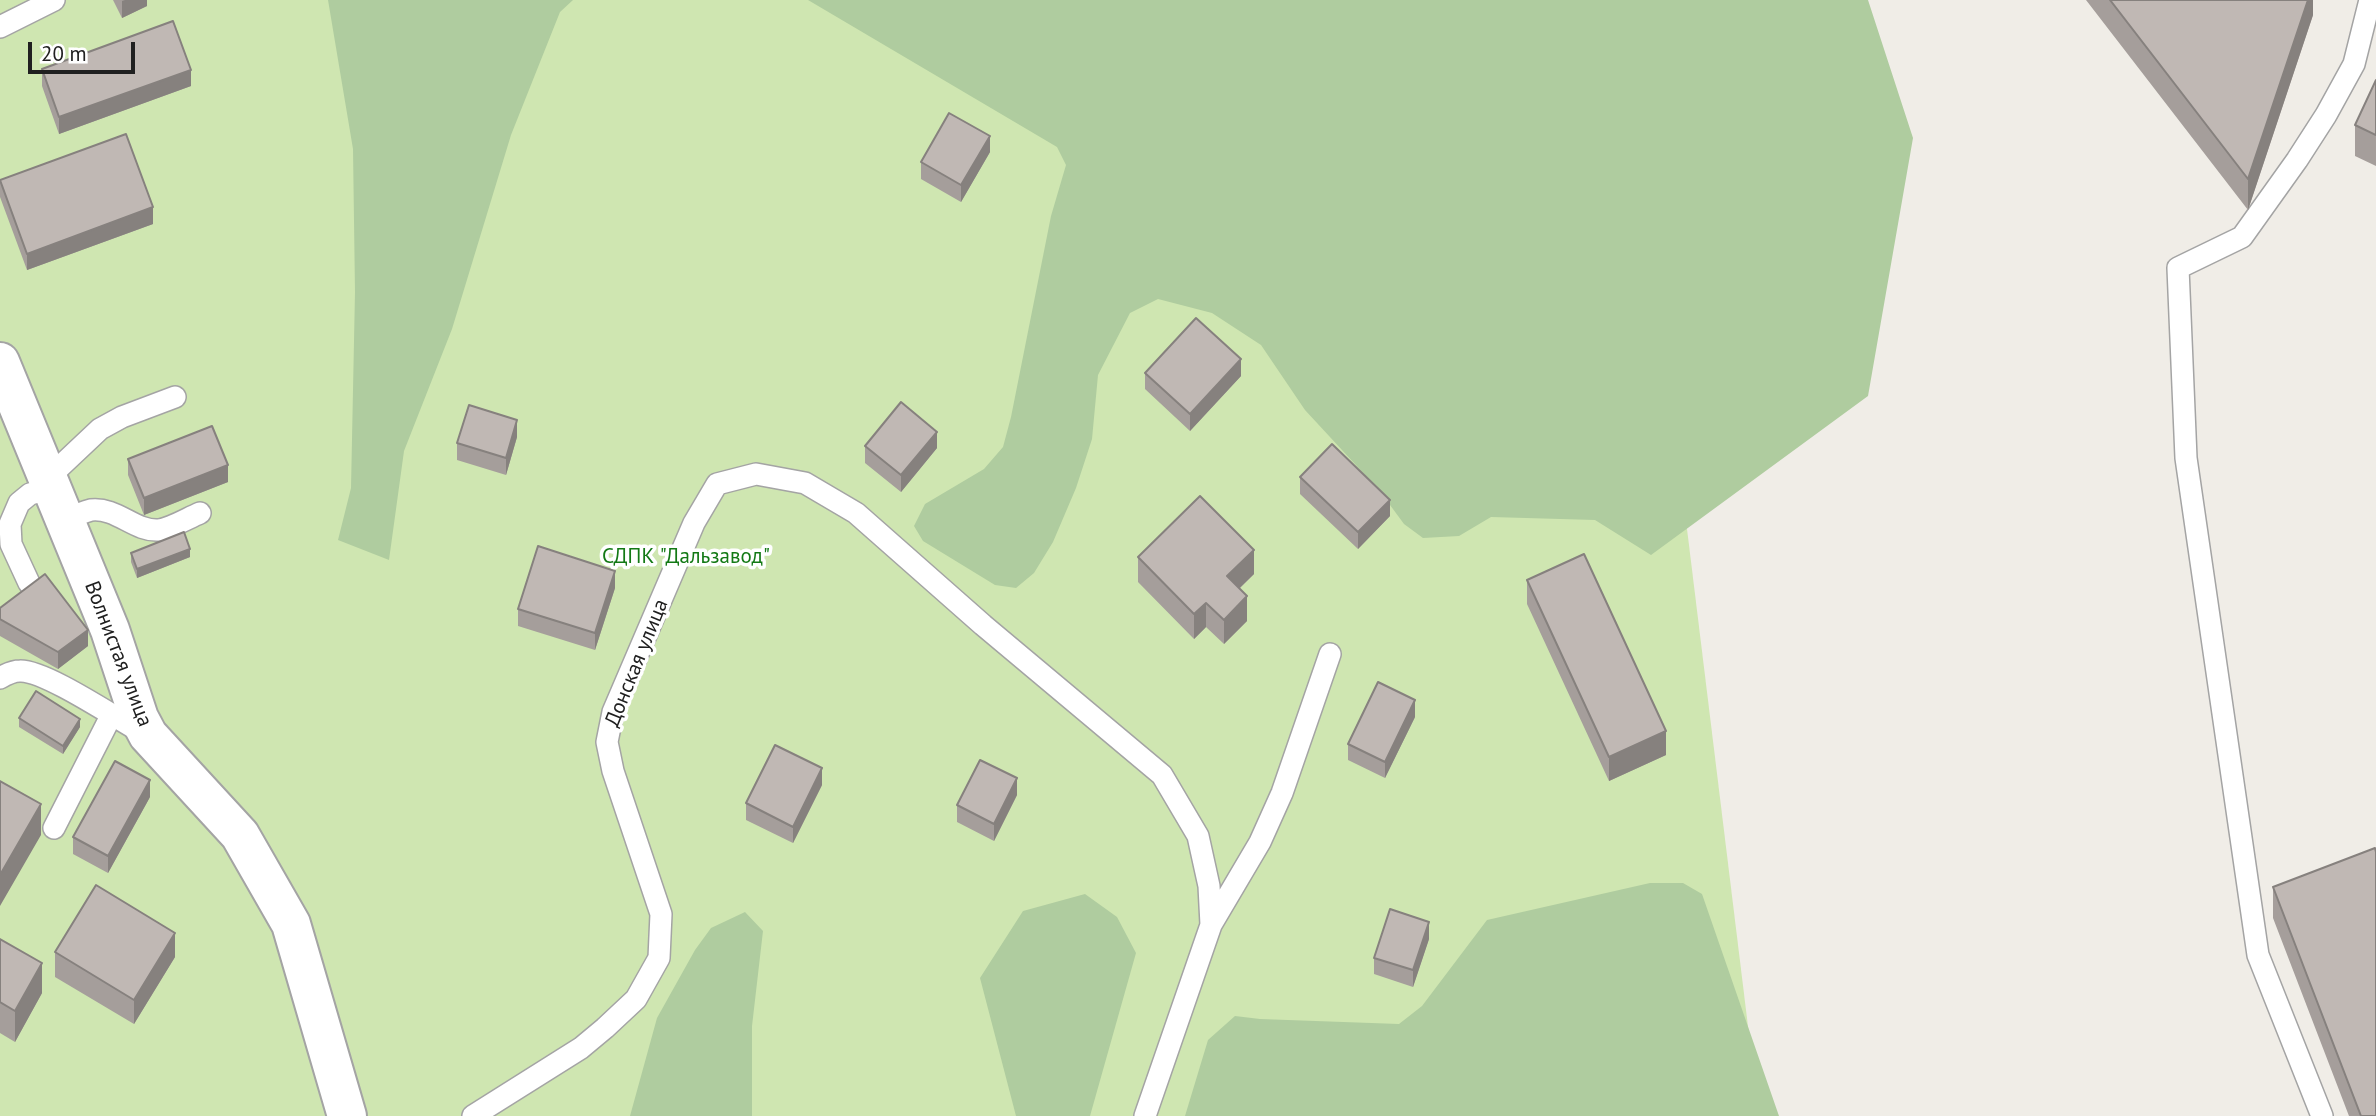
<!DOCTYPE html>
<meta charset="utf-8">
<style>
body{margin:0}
#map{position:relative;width:2376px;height:1116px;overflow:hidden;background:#f0ede7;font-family:"PT Sans",sans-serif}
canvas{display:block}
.scale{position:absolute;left:28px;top:42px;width:107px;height:32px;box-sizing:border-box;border:4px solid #202020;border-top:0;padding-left:9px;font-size:21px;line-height:24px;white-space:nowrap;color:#202020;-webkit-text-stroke:5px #fff;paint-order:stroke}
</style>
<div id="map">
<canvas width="2376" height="1116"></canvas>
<div class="scale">20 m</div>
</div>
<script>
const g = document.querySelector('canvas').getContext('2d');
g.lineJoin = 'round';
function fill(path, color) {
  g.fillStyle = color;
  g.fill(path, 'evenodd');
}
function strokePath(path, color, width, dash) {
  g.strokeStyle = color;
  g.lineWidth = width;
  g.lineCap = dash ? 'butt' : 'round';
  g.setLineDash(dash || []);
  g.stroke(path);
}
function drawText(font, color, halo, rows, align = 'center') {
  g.font = font + ' "PT Sans",sans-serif';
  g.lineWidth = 7;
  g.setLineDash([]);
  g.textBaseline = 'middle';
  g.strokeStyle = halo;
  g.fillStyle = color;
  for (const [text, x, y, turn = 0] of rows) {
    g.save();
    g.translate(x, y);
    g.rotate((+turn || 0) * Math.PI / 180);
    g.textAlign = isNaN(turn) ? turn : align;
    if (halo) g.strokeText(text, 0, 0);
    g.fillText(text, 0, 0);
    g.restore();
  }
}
fill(new Path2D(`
 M0,0H959L1675,431L1759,1116H0Z`), '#cfe6b1');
fill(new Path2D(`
 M328,0H573L560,12L511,135L452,329L404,451L389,560L338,540L351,488L355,292L353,149Z
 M808,0H1868L1913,138L1868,396L1651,555L1595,520L1491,517L1459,536L1423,538L1404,524L1379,490L1305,410L1261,345L1212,313L1158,299L1130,313L1098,375L1092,439L1076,488L1053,542L1034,573L1016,588L995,585L923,541L914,526L925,504L984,469L1003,447L1011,417L1051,216L1066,165L1057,147Z
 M1650,883H1683L1702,894L1779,1116H1185L1208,1040L1235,1016L1260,1019L1399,1024L1422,1006L1487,920Z
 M1085,894L1117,917L1136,953L1090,1116H1016L980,978L1023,911Z
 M745,912L763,931L752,1026V1116H630L657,1018L695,950L711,928Z`), '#afcc9f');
const lane = new Path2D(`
 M0,27L54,0
 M48,478L100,429L122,417L175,397
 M66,520C74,516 83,512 91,510C117,507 135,532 159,530C172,528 188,518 200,513
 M29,583L11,544L10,524L19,503L30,494L52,488
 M0,678C5,675 14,671 20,671C45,670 117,719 143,733
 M54,828L111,716
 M1211,925L1260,842L1282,793L1330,654
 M473,1116L581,1048L605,1028L636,999L659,958L661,914L613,771L607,742L613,712L694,523L717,484L756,474L805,483L856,513L983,625L1162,775L1198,836L1209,886L1211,925L1145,1116
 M2322,1116L2258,955L2186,458L2178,268L2242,237L2297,160L2326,115L2354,64L2370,0`);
const street = new Path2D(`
 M0,362L110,630L139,718L148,735L240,835L291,924L347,1116`);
strokePath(lane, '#a4a4a4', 24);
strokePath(street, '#a4a4a4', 42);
strokePath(lane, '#fff', 21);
strokePath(street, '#fff', 38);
fill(new Path2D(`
 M113,0H147V6L122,18Z
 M2086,0H2313V15L2248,210Z
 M42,69L191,86L59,134L42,86Z
 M2376,80V166L2355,156V125Z
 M990,152L961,202L921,179V162Z
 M0,180L153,224L27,270L0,197Z
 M1145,373L1241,376L1190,431L1145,389Z
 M517,437L506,475L457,460V443Z
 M865,446L937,448L901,492L865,463Z
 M128,459L228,482L144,515L128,475Z
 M1300,477L1390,516L1358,549L1300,494Z
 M131,553L190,557L137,578L131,562Z
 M1138,557L1254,574L1239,589L1247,621L1224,644L1206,627L1194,639L1138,582Z
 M1527,580L1666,755L1609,781L1527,604Z
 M615,588L595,650L518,626V609Z
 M0,608L88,646L58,669L0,636Z
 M1415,717L1385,778L1348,760V744Z
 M19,718L80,727L63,754L19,727Z
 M822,785L793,843L746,820V803Z
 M1017,795L994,841L957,822V805Z
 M150,797L108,873L73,854V837Z
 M2273,887L2376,1116H2349L2273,918Z
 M0,939L42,993L15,1042L0,1033Z
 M1429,939L1413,987L1374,974V958Z
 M55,952L175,957L134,1024L55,977Z`), '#a59e9b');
fill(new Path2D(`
 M125,0H147V6L122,18V1Z
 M2308,0H2313V15L2248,210V179Z
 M191,70V86L59,134V117Z
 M990,136V152L961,202V185Z
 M153,207V224L27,270V254Z
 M1241,359V376L1190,431V414Z
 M517,420V437L506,475V458Z
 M937,432V448L901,492V475Z
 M228,465V482L144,515V498Z
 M1390,500V516L1358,549V532Z
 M190,549V557L137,578V569Z
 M1254,550V574L1227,600V576Z
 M615,571V588L595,650V633Z
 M1247,596V621L1224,644V620Z
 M1206,603V627L1194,639V614Z
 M88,630V646L58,669V652Z
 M1415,700V717L1385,778V762Z
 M80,719V727L63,754V746Z
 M1666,731V755L1609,781V757Z
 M822,768V785L793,843V827Z
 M1017,778V795L994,841V824Z
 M150,780V797L108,873V856Z
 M41,804V835L0,906V875Z
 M1429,922V939L1413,987V970Z
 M175,933V957L134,1024V1000Z
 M42,963V993L15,1042V1011Z`), '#86817e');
const building = new Path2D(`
 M2110,0H2308L2248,179Z
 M173,21L191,70L59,117L42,69Z
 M2376,80V135L2355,125Z
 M949,113L990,136L961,185L921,162Z
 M126,134L153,207L27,254L0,180Z
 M1196,318L1241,359L1190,414L1145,373Z
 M901,402L937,432L901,475L865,446Z
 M469,405L517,420L506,458L457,443Z
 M212,426L228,465L144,498L128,459Z
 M1332,444L1390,500L1358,532L1300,477Z
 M1200,496L1254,550L1227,576L1247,596L1224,620L1206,603L1194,614L1138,557Z
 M184,532L190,549L137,569L131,553Z
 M538,546L615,571L595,633L518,609Z
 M1584,554L1666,731L1609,757L1527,580Z
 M45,574L88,630L58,652L0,619V608Z
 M1378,682L1415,700L1385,762L1348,744Z
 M36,691L80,719L63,746L19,718Z
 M775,745L822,768L793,827L746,803Z
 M980,760L1017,778L994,824L957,805Z
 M115,761L150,780L108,856L73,837Z
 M0,781L41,804L0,875Z
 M2375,848L2376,852V1116H2361L2273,887Z
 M96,885L175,933L134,1000L55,952Z
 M1390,909L1429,922L1413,970L1374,958Z
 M0,939L42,963L15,1011L0,1002Z`);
fill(building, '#c0b8b4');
strokePath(building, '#86817e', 2);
drawText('21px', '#137915', '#fff', [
 ["СДПК \"Дальзавод\"",686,557]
]);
drawText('21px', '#202020', '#fff', [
 ["Волнистая улица",118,654,69],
 ["Донская улица",637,663,-68]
]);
</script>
